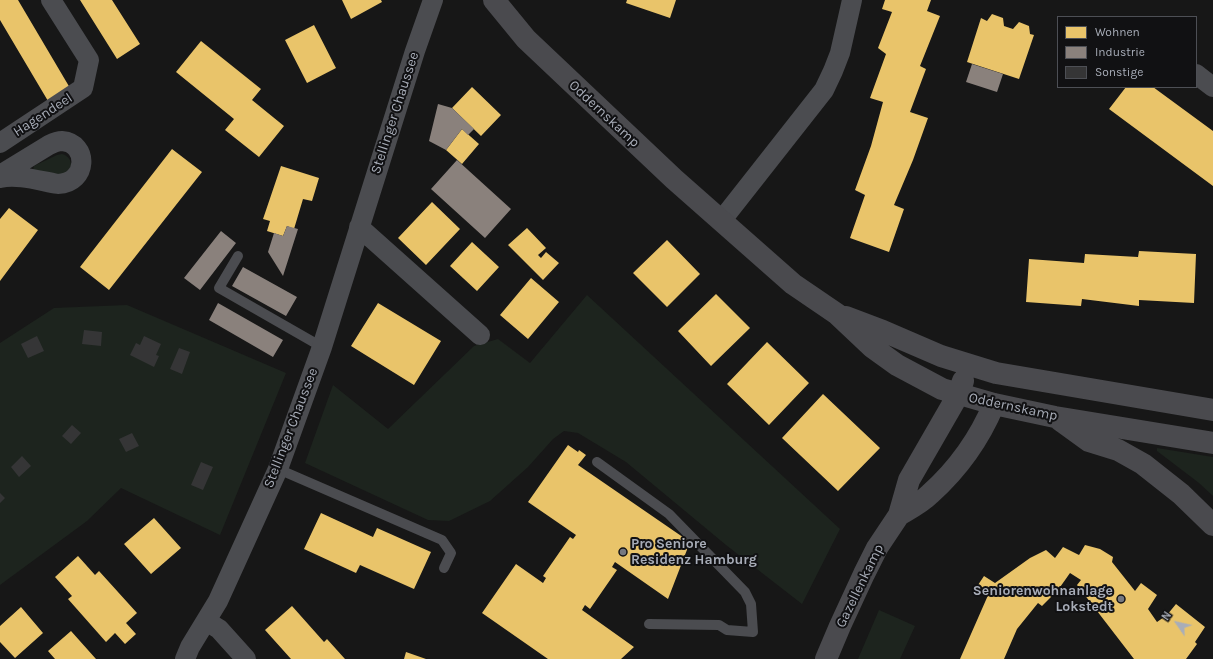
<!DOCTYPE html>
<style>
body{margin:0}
#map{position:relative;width:1213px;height:659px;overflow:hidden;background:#171717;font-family:Karla,sans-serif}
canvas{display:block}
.legend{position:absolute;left:1057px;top:16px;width:140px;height:72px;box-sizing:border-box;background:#111113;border:1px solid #4d4f55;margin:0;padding:5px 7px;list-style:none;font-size:12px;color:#a8adb8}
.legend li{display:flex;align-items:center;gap:8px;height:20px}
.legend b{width:20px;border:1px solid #4d4f55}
.north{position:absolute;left:1157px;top:603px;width:40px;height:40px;-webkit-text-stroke:3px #111113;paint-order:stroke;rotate:304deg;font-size:11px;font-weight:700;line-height:16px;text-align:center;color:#a8adb8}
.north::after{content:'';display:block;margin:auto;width:14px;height:18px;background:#a8adb8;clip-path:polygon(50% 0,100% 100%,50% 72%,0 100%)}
</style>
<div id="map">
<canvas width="1213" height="659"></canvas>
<ul class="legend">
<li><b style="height:11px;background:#e9c46a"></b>Wohnen</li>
<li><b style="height:11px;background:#8a817c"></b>Industrie</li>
<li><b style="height:11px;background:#353536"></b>Sonstige</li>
</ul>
<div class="north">N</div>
</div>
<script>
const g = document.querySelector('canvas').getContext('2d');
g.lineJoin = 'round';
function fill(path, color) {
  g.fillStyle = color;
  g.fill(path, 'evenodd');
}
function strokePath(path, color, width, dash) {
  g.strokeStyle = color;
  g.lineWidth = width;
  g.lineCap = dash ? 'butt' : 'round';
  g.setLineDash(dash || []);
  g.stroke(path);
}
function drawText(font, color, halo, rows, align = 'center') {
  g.font = font + ' Karla,sans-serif';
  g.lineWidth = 4;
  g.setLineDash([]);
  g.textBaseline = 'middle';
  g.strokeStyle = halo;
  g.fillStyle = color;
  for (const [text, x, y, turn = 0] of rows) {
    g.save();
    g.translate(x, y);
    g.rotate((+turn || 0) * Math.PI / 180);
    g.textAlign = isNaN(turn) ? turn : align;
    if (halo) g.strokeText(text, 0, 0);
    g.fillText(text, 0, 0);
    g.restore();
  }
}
fill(new Path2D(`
 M62,154C69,156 71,160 71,167L63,175L33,170L34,166L57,155Z
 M587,295L840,529L802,604L726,545L626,462L578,433L564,431L553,439L528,467L490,501L449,521L428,520L305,463L333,385L388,429L474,346L498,339L530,363Z
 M127,305L286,373L220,535L121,488L87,521L0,585V343L54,308Z
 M1157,448L1213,457V496L1199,483L1157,451Z
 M879,610L915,626L900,659H858Z`), '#1d241e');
fill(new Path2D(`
 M0,0H18L70,88L48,101L0,20Z
 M80,0H112L140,44L117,59Z
 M342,0H381L382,2L351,19Z
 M627,0H676L670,18L626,3Z
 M885,0H931L927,11L940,16L920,66L926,69L910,112L928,118L913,160L894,205L904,209L889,252L850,238L865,195L855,190L871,146L883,102L870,98L886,54L878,48L892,12L882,9Z
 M992,14L1003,18L1004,26L1013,29L1019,22L1029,26L1030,34L1034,35L1019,79L967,62L981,18L987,21Z
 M314,25L336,68L307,83L285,40Z
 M201,41L261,89L252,100L284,126L259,157L225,130L234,119L176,72Z
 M472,87L501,115L481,136L452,108Z
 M1126,87H1153L1213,131V186L1109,109Z
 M462,129L479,144L462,164L446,150Z
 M172,149L202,172L109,290L80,267Z
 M281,166L319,178L312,201L303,199L294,229L287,226L283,236L267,231L270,221L263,219Z
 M432,202L460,229L426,265L398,238Z
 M9,208L38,230L0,281V219Z
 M527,228L546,248L538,255L541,258L546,252L559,263L543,280L508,245Z
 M667,240L700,274L667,307L633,273Z
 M472,242L499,267L477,291L450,266Z
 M1139,251L1196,254L1194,303L1139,300V306L1082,299L1081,306L1026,302L1029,259L1084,263L1085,254L1138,257Z
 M531,278L559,302L528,339L500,315Z
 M716,294L750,328L711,366L678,331Z
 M378,303L441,341L414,385L351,346Z
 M767,342L809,383L769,425L727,384Z
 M823,394L880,448L838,491L782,438Z
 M568,445L578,452L579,450L586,455L578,465L690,542L668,599L615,562L612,567L617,570L590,609L585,605L582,610L634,647L621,659H548L482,613L516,564L543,583L546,578L543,576L570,537L573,539L576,535L528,502Z
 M321,513L373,537L377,528L431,552L414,589L360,565L356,573L304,549Z
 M154,518L181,548L151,574L124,544Z
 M1085,545L1100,549L1113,557L1112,562L1135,591L1141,583L1157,595L1148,609L1157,622L1167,615L1176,604L1205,627L1195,642L1197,644L1186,659H1134L1077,585L1081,580L1070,573L1058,590L1042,606L1038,603L1017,629L1004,659H960L989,593L978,585L984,576L995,583L1030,558L1046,550L1055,558L1063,547L1079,555Z
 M78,556L95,575L99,571L137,613L126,623L136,634L125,644L115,633L106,642L68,599L72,596L55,577Z
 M292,606L324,642L327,639L345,659H291L265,630Z
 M21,607L43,633L15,658L0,642V626Z
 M71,631L96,659H55L48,651Z
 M406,652L426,659H404Z`), '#e9c46a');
fill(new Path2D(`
 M972,64L1003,74L997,92L966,82Z
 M438,104L452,108L474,129L468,135L462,129L446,150L429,141Z
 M457,160L511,209L485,238L431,189Z
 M287,226L298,229L283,276L268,252L274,233L283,236Z
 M221,231L236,243L200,290L184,278Z
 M243,267L297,297L286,316L232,286Z
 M218,303L283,340L273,357L209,320Z`), '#8a817c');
fill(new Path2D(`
 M84,330L102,332L101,346L82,344Z
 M37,336L44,351L28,358L21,344Z
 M144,336L161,344L156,355L159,356L154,367L130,355L136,343L140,345Z
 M179,348L190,352L182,374L170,369Z
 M72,425L81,433L71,444L62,436Z
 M132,433L139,446L126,452L119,439Z
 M22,456L31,466L19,477L11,467Z
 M201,462L213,467L203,490L191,485Z
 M0,493L5,498L0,503Z`), '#353536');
strokePath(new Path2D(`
 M238,256L219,288L322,347
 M597,462L669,514L745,592L751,604L753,632L727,630L719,625L649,624
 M278,469L442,540L451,553L444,568`), '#4b4c50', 10);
strokePath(new Path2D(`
 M1196,74L1213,87
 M0,143L83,88L89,60L51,0
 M0,175L49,145C53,143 57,141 62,141C89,143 88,183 58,184C40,181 18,174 0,178
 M721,221L824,90L833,71L840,53L852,0
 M359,227L480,335
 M206,621L219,629L246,659
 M185,659L190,647L218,601L278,469L322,347L415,51L433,0`), '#4b4c50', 20);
strokePath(new Path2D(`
 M494,0L526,39L674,179L793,284L837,314L872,347L897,365L942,389L994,404L1055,417L1213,443
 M846,317L883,331L941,356L996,373L1213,410
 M1060,420L1089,441L1118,450L1143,464L1181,494L1213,525
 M899,515C909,509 921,503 930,494C959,468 979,440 994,404
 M826,659L840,626L864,574L877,548L899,515L909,480L958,395L963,381`), '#4a4a4e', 22);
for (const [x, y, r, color] of [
 [623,552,4,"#757880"],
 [1121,599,4,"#757880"]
]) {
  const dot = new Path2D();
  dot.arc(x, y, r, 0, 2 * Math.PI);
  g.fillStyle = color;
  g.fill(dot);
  strokePath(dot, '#111113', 1.5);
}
drawText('14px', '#a8adb8', '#111113', [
 ["Stellinger Chaussee",395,113,-72],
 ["Oddernskamp",604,114,43],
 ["Hagendeel",43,115,-33],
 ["Oddernskamp",1013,407,12],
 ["Stellinger Chaussee",291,428,-69],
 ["Gazellenkamp",860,586,-64]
]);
drawText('bold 14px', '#a8adb8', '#111113', [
 ["Pro Seniore",631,544],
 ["Residenz Hamburg",631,560],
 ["Seniorenwohnanlage",1113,591,"right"],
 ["Lokstedt",1113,607,"right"]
], 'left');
</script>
